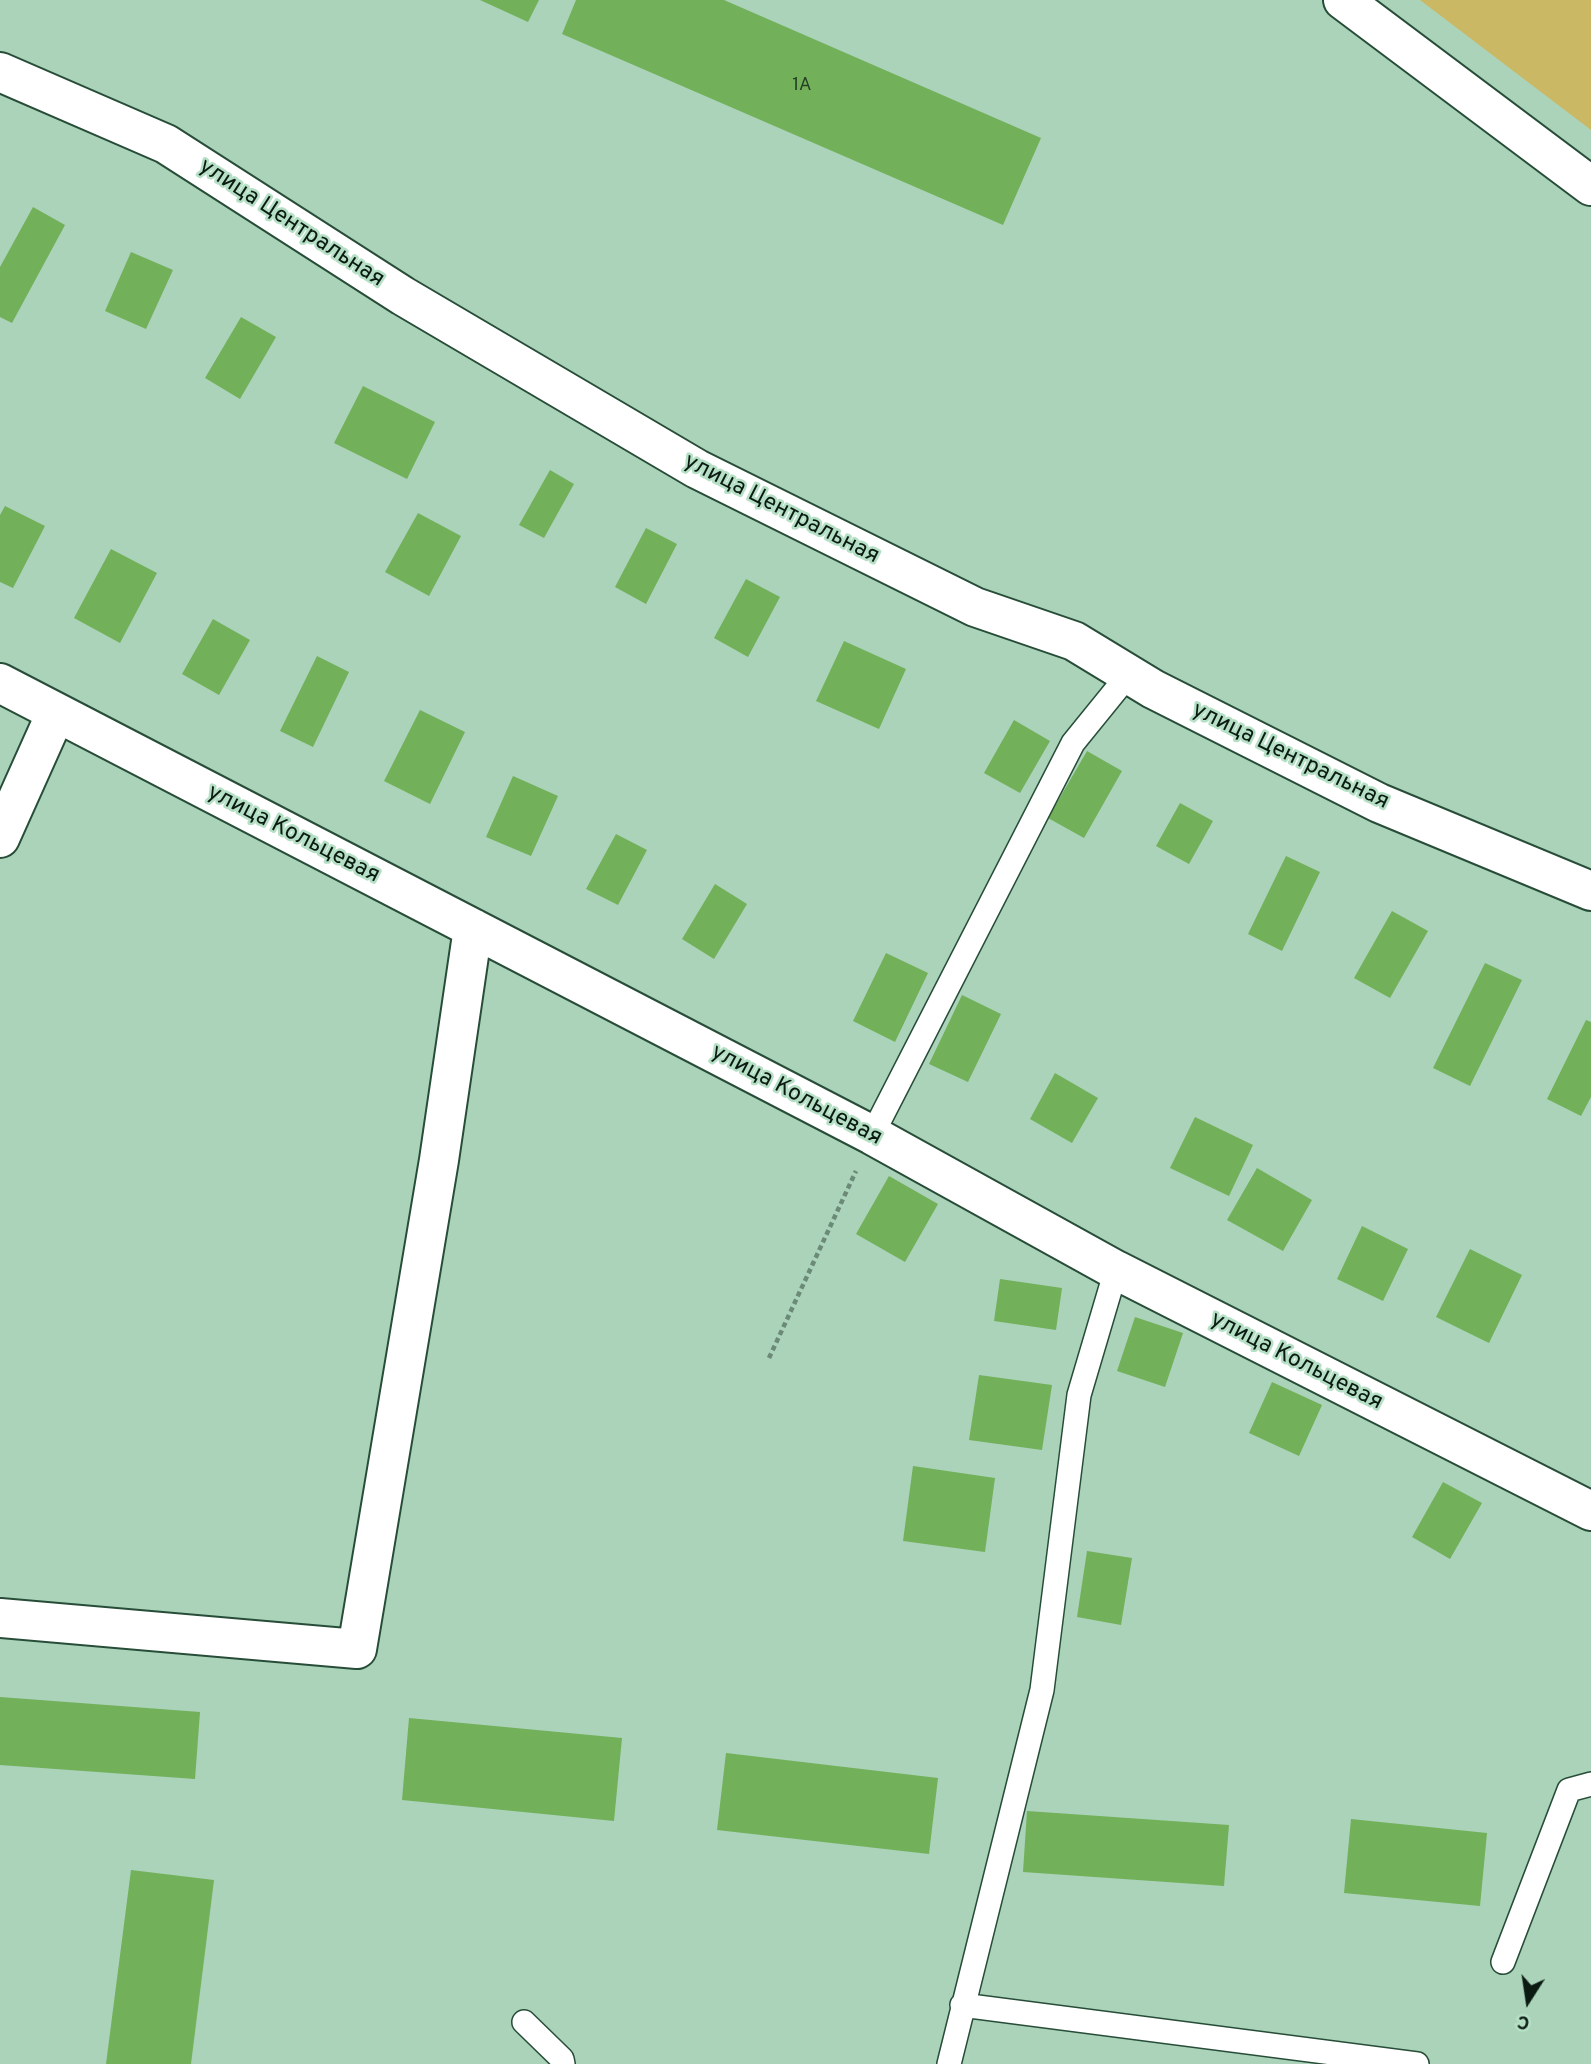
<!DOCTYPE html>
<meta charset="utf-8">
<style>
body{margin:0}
#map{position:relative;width:1591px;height:2064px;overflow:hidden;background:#aad3b9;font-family:Overpass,sans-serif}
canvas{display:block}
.north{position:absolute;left:1493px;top:1966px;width:70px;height:70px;-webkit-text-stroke:5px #b6e0c6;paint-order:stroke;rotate:192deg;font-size:19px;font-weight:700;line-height:28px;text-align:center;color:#0b1b12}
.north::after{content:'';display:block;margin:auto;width:24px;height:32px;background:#0b1b12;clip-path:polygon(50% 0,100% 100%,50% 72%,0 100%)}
</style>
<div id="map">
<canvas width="1591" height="2064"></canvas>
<div class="north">С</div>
</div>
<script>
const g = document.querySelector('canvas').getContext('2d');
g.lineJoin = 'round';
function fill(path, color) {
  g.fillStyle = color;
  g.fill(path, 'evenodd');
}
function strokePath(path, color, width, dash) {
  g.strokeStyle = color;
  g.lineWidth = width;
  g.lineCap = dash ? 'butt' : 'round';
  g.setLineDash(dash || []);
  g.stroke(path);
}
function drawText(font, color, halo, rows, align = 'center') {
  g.font = font + ' Overpass,sans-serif';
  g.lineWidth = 5;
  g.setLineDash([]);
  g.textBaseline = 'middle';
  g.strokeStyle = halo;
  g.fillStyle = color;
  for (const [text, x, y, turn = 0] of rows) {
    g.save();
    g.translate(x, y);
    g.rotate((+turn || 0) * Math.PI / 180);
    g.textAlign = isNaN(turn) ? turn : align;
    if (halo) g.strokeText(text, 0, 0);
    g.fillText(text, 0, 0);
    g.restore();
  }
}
fill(new Path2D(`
 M1420,0H1591V130Z`), '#cab865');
fill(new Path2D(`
 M480,0H539L528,22Z
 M576,0H724L1041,138L1003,225L562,34Z
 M33,207L65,225L12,323L0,317V267Z
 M131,252L173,270L146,329L105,311Z
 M241,317L276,337L240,399L205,378Z
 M363,386L435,422L407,479L334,443Z
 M550,470L574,484L544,538L519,525Z
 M5,506L45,526L13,588L0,582V515Z
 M418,513L461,536L429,596L385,572Z
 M646,528L677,544L646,604L615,587Z
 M111,549L157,573L120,643L74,618Z
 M746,579L780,597L748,657L714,638Z
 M213,619L250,640L219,695L182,674Z
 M844,641L906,669L879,729L816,701Z
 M317,656L349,672L313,747L280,731Z
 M420,710L465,732L430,804L384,781Z
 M1014,720L1050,741L1020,793L984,773Z
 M1087,751L1122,771L1084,838L1048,818Z
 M513,776L558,796L531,856L486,837Z
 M1180,803L1213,821L1189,864L1156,846Z
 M616,834L647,850L618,905L586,889Z
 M1286,856L1320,872L1282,951L1248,934Z
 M715,884L747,904L714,959L682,939Z
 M1392,911L1428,931L1390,998L1354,978Z
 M886,953L928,973L895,1042L853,1021Z
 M1485,963L1522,980L1470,1086L1433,1068Z
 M962,995L1001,1014L968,1082L929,1064Z
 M1586,1020L1591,1022V1097L1581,1116L1547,1099Z
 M1055,1073L1098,1098L1072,1143L1030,1119Z
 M1195,1117L1253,1145L1229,1196L1170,1168Z
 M1257,1168L1312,1200L1283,1251L1227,1220Z
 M889,1176L938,1204L905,1262L856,1234Z
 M1362,1226L1408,1249L1383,1301L1337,1279Z
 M1470,1249L1522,1275L1489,1343L1436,1317Z
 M1000,1279L1062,1288L1056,1330L994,1321Z
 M1135,1317L1183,1333L1165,1387L1117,1371Z
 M979,1375L1052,1385L1042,1450L969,1440Z
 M1272,1382L1322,1405L1299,1456L1249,1433Z
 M913,1466L995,1478L985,1552L903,1541Z
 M1443,1482L1482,1503L1450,1559L1412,1537Z
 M1087,1551L1132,1558L1121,1625L1077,1617Z
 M0,1697L200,1712L195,1779L0,1765Z
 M409,1718L622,1738L614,1821L402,1800Z
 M726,1753L938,1778L929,1854L717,1830Z
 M1027,1811L1229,1825L1224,1886L1023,1872Z
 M1351,1819L1487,1833L1480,1906L1344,1893Z
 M131,1870L214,1880L191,2064H106Z`), '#72b05a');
const service = new Path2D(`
 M872,1135L1073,743L1129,674
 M1503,1962L1569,1790L1591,1784
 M962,2005L1417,2064
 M524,2022L562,2059L563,2064
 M949,2064L1042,1690L1079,1395L1116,1270`);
const minor = new Path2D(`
 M0,72L166,144L403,296L697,469L975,607L1074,641L1153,689L1379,803L1591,891
 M0,683L872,1135L1116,1270L1591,1511
 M0,838L56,713
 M0,1618L357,1649L439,1160L473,928`);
const secondary = new Path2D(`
 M1343,0L1591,186`);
strokePath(service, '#274d38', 26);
strokePath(minor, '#274d38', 42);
strokePath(secondary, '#274d38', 42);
strokePath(new Path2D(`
 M769,1358L856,1171`), '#6b8a77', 4.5, [5, 3.5]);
strokePath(service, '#fff', 23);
strokePath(minor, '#fff', 38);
strokePath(secondary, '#fff', 38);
drawText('19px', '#254024', null, [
 ["1А",802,86]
]);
drawText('23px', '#0b1b12', '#b6e0c6', [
 ["улица Центральная",291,224,33],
 ["улица Центральная",781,510,27],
 ["улица Центральная",1290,757,26],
 ["улица Кольцевая",293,835,27],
 ["улица Кольцевая",796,1096,28],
 ["улица Кольцевая",1296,1362,27]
]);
</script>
